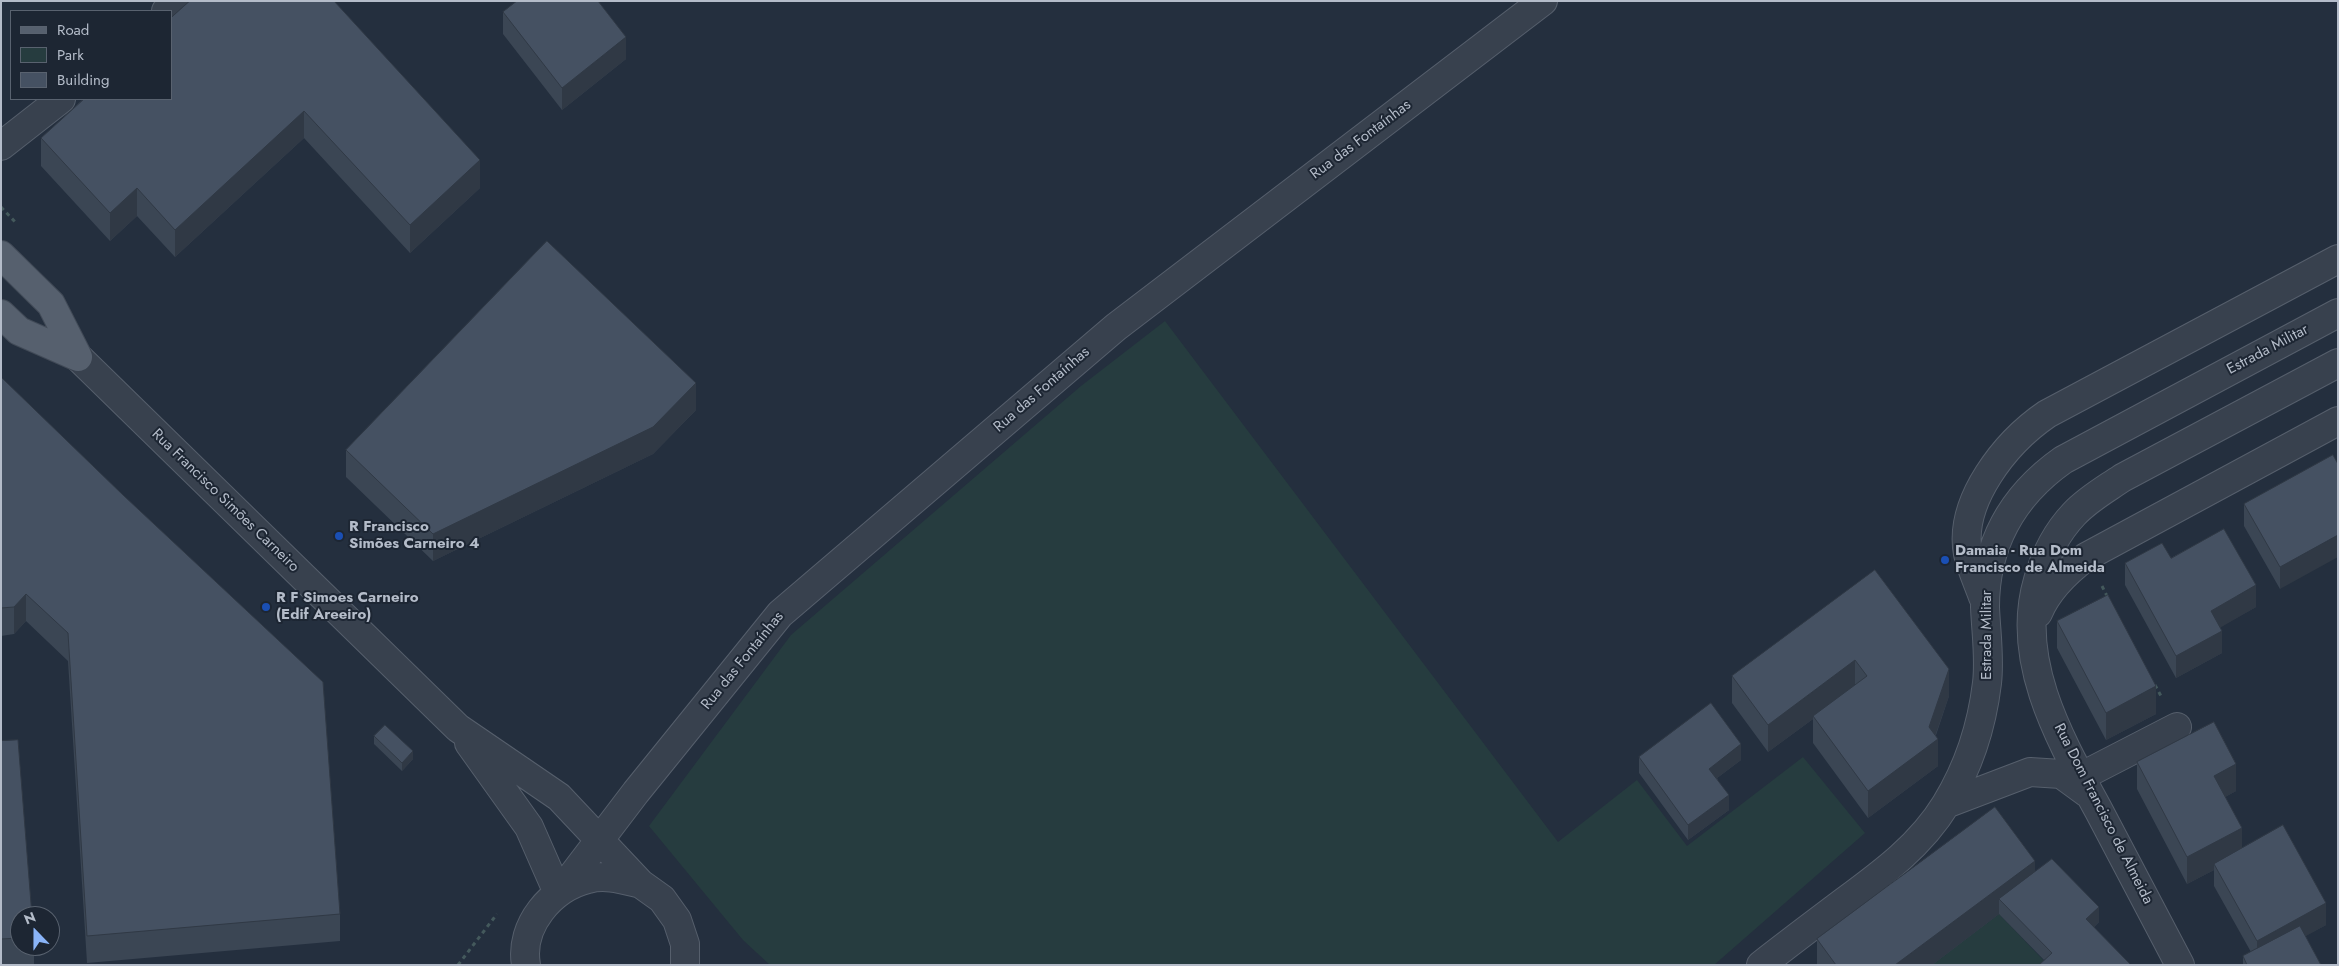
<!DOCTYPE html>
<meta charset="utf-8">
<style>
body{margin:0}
#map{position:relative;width:2339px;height:966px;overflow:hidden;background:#242f3e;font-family:Jost,sans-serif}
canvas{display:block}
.frame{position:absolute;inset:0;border:2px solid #b4bcc9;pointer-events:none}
.legend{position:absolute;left:10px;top:10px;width:162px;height:90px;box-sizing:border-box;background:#1d2633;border:1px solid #59626f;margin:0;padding:6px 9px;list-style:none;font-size:15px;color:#b4bcc9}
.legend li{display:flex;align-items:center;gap:10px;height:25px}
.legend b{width:25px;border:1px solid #59626f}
.north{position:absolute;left:10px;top:906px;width:50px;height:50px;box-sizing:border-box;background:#1d2633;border:1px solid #59626f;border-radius:50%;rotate:338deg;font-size:14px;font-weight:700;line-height:20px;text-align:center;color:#b4bcc9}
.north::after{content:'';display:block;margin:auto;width:18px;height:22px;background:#8ab4f8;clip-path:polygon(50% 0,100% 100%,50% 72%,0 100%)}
</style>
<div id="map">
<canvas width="2339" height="966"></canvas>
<div class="frame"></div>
<ul class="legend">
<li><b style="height:6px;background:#56606e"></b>Road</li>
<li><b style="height:14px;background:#263c3f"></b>Park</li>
<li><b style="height:14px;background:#455162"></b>Building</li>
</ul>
<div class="north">N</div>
</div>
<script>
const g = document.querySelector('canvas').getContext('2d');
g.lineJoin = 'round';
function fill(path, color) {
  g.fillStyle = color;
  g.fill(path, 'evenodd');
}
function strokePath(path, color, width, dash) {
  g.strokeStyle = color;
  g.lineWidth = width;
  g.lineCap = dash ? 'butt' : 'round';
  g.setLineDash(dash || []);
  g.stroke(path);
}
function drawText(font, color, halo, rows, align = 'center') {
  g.font = font + ' Jost,sans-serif';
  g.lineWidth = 4;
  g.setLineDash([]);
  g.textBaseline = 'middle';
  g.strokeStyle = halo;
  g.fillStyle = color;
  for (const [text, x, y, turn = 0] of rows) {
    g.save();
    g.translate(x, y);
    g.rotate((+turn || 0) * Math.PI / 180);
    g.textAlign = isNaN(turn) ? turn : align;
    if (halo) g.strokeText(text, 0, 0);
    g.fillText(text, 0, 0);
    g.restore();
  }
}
fill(new Path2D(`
 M1165,321L1558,842L1637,780L1687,846L1803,757L1865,833L1714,965H770L743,940L649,826L791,635L1081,386Z
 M1999,914L2048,965H1931Z`), '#263c3f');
const minor = new Path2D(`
 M166,11L178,1
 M1,146L61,99
 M78,357L458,728L559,797L641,884L662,899L677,920L685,944V965
 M1983,597C1978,583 1971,568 1968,554C1958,501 2006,442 2047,414L2338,259
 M2038,613C2048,589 2066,572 2086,557L2338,421
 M469,743L529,827L558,893
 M2080,777L2177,727
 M1946,804L2030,772L2061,774L2087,793
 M563,888L636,792L780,614L1116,327L1543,1
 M526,965C519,925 552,888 588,879C606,874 624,880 641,884
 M1761,965C1789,943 1817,922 1845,901C1883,873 1921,845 1946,804C1968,768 1982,725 1987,683C1990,658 1986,632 1985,607C1985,544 2012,496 2063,460L2338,313
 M2180,965C2153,914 2126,862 2099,811C2061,741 2014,661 2038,580C2045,555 2056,533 2074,514C2088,499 2106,489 2122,478L2338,363`);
const major = new Path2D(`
 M1,255L51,304L78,357
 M1,314L19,331L78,357`);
strokePath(minor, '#565f6c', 30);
strokePath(major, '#414a57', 30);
strokePath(new Path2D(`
 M1,207L17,224
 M2102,586L2108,598
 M2155,685L2162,698
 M458,965L497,914`), '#44595c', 3, [4, 4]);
strokePath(minor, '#38414e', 28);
strokePath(major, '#56606e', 28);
fill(new Path2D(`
 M503,12L626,59L562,110L503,34Z
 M171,18L480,188L410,253L304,138L175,257L137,216L110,241L41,166V138Z
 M1,377L340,914V941L87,963L68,661L26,621L14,634L1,636Z
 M696,410L653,454L433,561L346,477V450Z
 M2333,455L2280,589L2244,526V504Z
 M2171,558L2256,607L2220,627L2222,653L2176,678L2125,585V563Z
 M1875,570L1949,696L1936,735L1938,766L1868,818L1813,743V719L1768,752L1732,703V676Z
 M2057,621L2156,714L2106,740L2057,648Z
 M374,736L413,759L402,771L374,744Z
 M1,741L20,916V946H34V964L21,965H1Z
 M1639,757L1741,760L1717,778L1729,810L1688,840L1639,773Z
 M2137,762L2236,791L2225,797L2242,848L2326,925L2305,936L2321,965H2243V956L2251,952L2214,886V870L2187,884L2137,789Z
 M2035,871L2099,922L2094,927L2044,960L1999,914L1932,965H1817V939Z`), '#3b4654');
fill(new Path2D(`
 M626,37V59L562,110V88Z
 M304,111V138L175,257V230Z
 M480,160V188L410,253V225Z
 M137,188V216L110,241V213Z
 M696,383V410L653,454L433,561V534Z
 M2338,535V557L2280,589V567Z
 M2256,585V607L2211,633V611Z
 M26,594V621L14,634V607Z
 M2222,631V653L2176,678V656Z
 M1855,660V687L1813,716V719L1768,752V725Z
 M1949,669V696L1933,742L1938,739V766L1868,818V791L1929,727Z
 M2156,686V714L2106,740V713Z
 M1741,744V760L1709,784V769Z
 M413,751V759L402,771V763Z
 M2236,764V791L2214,803V776Z
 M1729,795V810L1688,840V825Z
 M2242,828V855L2214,864V870L2187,884V857Z
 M2035,861V888L1999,899V914L1932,965H1895Z
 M2326,903V925L2257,963V941Z
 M2099,907V922L2086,935V919Z`), '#303945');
const building = new Path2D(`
 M190,1H334L480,160L410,225L304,111L175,230L137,188L110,213L41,138L84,99H171V18Z
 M517,1H598L626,37L562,88L503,12Z
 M547,241L696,383L653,427L433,534L346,450Z
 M1,377L123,495L323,682L340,914L87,936L68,633L26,594L14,607L1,608Z
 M2333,455L2338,464V535L2280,567L2244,504Z
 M2224,529L2256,585L2211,611L2222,631L2176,656L2125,563L2162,543L2171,558Z
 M1875,570L1949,669L1929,727L1938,739L1868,791L1813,716L1867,676L1855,660L1768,725L1732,676Z
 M2108,595L2156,686L2106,713L2057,621Z
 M1711,703L1741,744L1709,769L1729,795L1688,825L1639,757Z
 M2214,722L2236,764L2214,776L2242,828L2187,857L2137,762Z
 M385,725L413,751L402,763L374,736Z
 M18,740L32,916H20V938L1,939V741Z
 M1995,807L2035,861L1895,965H1836L1817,939Z
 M2283,825L2326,903L2257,941L2214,864Z
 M2052,859L2099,907L2086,919L2131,965H2039L2052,953L1999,899Z
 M2300,926L2321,965H2247L2243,956Z`);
fill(building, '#455162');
strokePath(building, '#303945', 1);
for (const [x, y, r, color] of [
 [339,536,5,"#1a4fb4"],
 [1945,560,5,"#1a4fb4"],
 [266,607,5,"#1a4fb4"]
]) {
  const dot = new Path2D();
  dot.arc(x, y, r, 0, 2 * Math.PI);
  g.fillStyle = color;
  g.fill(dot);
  strokePath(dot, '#1d2633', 2);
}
drawText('15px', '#b4bcc9', '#1d2633', [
 ["Rua das Fontaínhas",1361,140,-37],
 ["Estrada Militar",2268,350,-28],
 ["Rua das Fontaínhas",1042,390,-41],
 ["Rua Francisco Simões Carneiro",225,501,44],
 ["Estrada Militar",1987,635,-90],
 ["Rua das Fontaínhas",743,661,-51],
 ["Rua Dom Francisco de Almeida",2103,814,63]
]);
drawText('bold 15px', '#b4bcc9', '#1d2633', [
 ["R Francisco",349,527],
 ["Simões Carneiro 4",349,544],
 ["Damaia - Rua Dom",1955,551],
 ["Francisco de Almeida",1955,568],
 ["R F Simoes Carneiro",276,598],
 ["(Edif Areeiro)",276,615]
], 'left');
</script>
